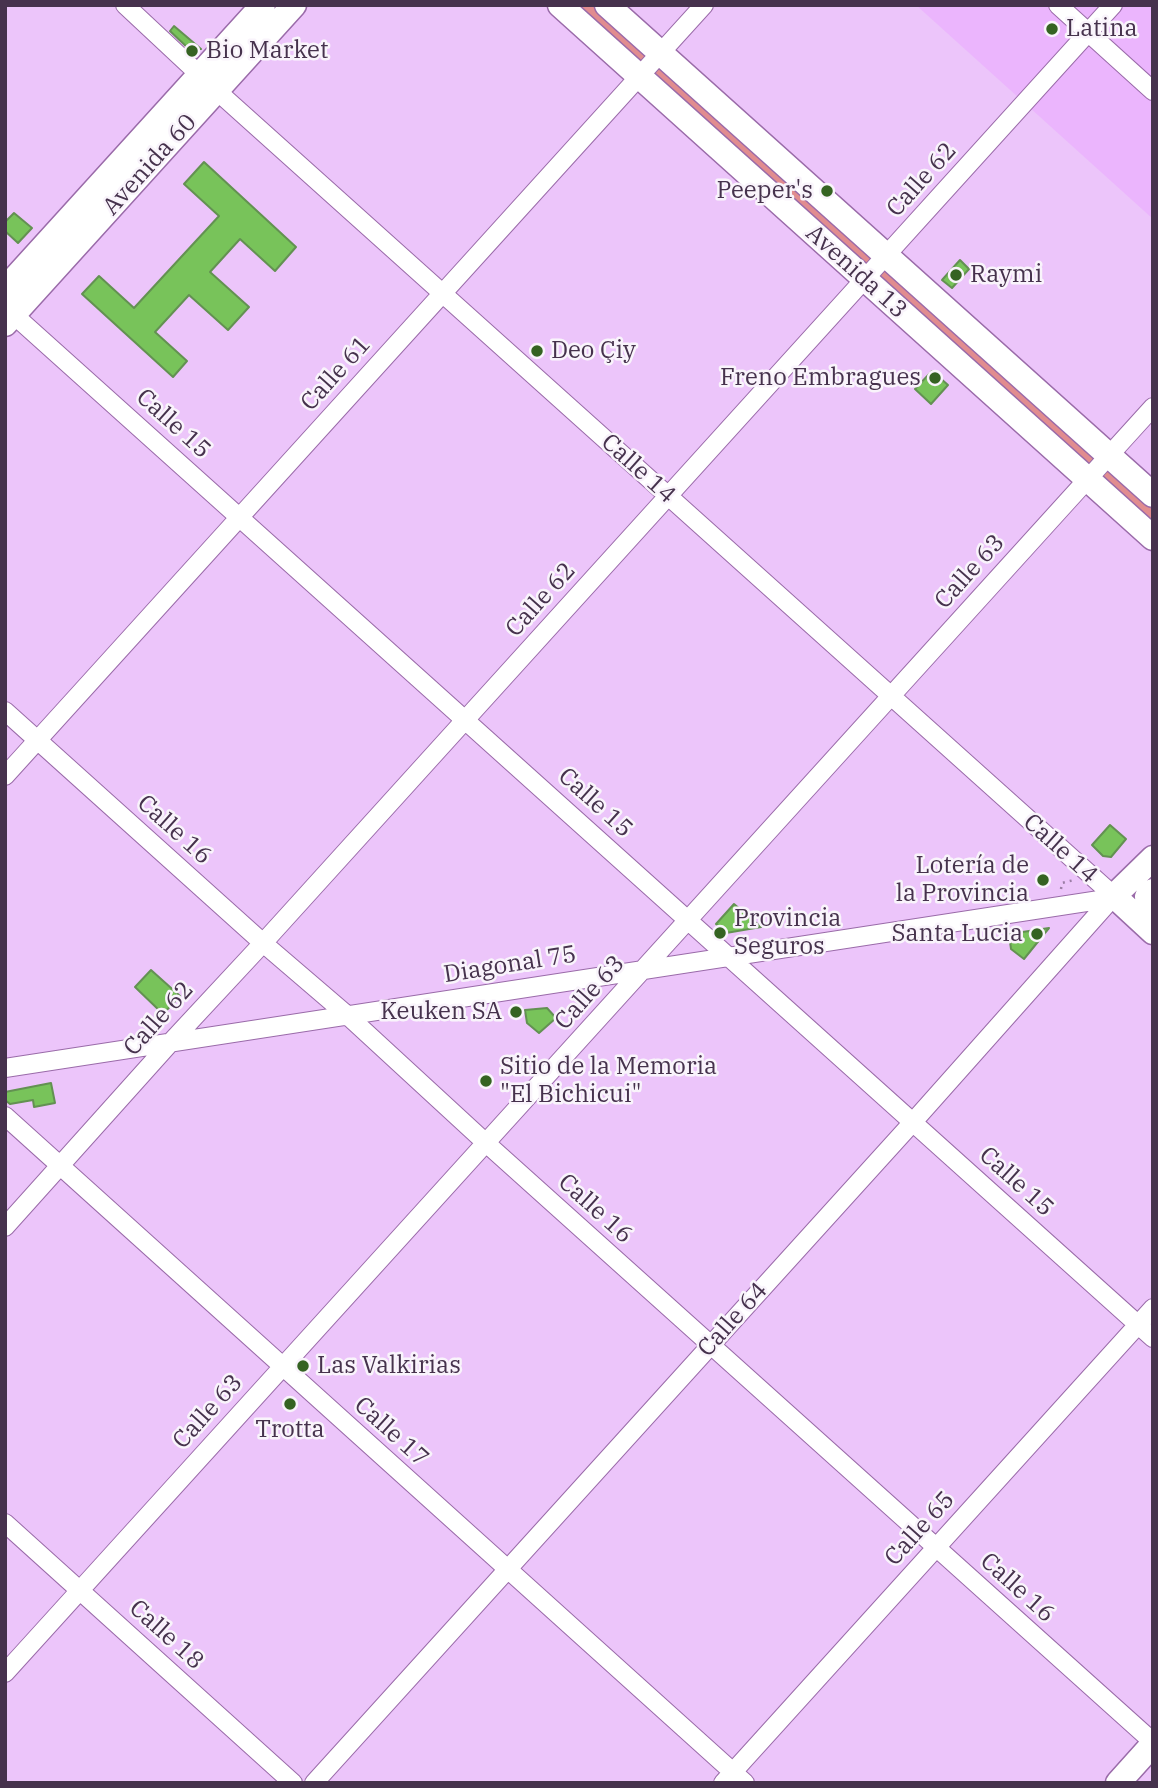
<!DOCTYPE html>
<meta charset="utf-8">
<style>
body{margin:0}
#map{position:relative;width:1158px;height:1788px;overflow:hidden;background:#ecc5fa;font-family:"IBM Plex Serif",serif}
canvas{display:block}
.frame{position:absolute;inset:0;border:7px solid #46324d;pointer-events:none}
</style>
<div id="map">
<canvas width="1158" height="1788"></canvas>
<div class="frame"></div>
</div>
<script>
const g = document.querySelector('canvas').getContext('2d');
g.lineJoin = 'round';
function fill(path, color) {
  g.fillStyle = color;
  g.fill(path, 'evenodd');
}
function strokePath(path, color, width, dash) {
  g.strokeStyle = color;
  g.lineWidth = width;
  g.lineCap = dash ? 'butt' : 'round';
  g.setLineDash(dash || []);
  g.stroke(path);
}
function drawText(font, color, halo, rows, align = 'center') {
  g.font = font + ' "IBM Plex Serif",serif';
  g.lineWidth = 5;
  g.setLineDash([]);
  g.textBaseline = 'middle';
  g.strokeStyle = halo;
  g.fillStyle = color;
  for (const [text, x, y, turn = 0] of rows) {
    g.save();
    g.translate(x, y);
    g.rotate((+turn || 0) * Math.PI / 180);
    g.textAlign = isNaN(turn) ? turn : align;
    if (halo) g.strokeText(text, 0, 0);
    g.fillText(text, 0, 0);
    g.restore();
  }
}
fill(new Path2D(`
 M916,5H1153V219Z`), '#ebb5fd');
fill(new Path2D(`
 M577,5H601L1153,505V527Z`), '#e18c8f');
const building = new Path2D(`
 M174,26L201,49L190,50L170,31Z
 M204,162L296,247L275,271L240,239L210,272L249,307L228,330L189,295L155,332L187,361L173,377L82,294L99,276L134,308L219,216L184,184Z
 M14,213L32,228L18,243L5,231V222Z
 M960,260L969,269L952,288L942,280Z
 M932,371L948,385L931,404L915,389Z
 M1110,825L1126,839L1111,857L1103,856L1092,845Z
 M734,904L761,927L726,933L716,924Z
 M1049,928L1024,959L1011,949L1009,934Z
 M151,970L180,996L163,1014L135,987Z
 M547,1008L556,1018L539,1033L527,1023L525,1010Z
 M51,1083L55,1103L34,1107L33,1100L10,1104L5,1100V1092Z`);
fill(building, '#78c35a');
strokePath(building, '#639152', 2);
const minor = new Path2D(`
 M125,5L217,91L1114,896
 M1058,5L1153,91
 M5,304L14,315L1153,1338
 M5,711L263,943L347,1015L486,1143L1153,1742
 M5,776L704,5
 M5,1068L1119,897
 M5,1116L745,1783
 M5,1227L170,1043L263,943L1113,5
 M5,1523L293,1783
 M5,1673L1153,407
 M314,1783L913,1122L1114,896
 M723,1783L1153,1308`);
const secondary = new Path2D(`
 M560,5L1153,538
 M607,5L1153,495
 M5,289L263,5
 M5,324L294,5
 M1153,858L1114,896L1153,932
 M1153,891L1147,897L1153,903
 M1118,1783L1153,1744`);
strokePath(minor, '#9a6ba9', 20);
strokePath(secondary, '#9a6ba9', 27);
strokePath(new Path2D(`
 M1061,889L1062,883L1074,880`), '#9c7ea6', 2.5, [2, 5]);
strokePath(minor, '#fff', 18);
strokePath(secondary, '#fff', 24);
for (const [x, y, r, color] of [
 [1052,29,7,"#356322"],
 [192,51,7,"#356322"],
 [827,191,7,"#356322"],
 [956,275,7,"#356322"],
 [537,351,7,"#356322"],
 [935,378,7,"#356322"],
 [1043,880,7,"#356322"],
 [720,933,7,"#356322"],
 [1037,934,7,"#356322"],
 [516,1012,7,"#356322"],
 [486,1081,7,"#356322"],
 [303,1366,7,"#356322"],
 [290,1404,7,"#356322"]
]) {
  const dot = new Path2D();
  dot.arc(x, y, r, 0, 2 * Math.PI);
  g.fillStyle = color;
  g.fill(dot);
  strokePath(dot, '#f9f4fb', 2.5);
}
drawText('24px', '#46324d', '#f9f4fb', [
 ["Latina",1066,29],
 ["Bio Market",206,51],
 ["Peeper's",813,191,"right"],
 ["Raymi",970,275],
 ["Deo Çiy",551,351],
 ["Freno Embragues",921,378,"right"],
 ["Lotería de",1029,866,"right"],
 ["la Provincia",1029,894,"right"],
 ["Provincia",734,919],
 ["Seguros",734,947],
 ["Santa Lucia",1023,934,"right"],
 ["Keuken SA",502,1012,"right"],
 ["Sitio de la Memoria",500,1067],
 ["\"El Bichicui\"",500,1095],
 ["Las Valkirias",317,1366],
 ["Trotta",290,1430,"center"]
], 'left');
drawText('24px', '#46324d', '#f9f4fb', [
 ["Avenida 60",150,165,-48],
 ["Calle 62",922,180,-48],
 ["Avenida 13",856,272,42],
 ["Calle 61",336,374,-48],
 ["Calle 15",173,424,42],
 ["Calle 14",638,469,42],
 ["Calle 63",970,572,-48],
 ["Calle 62",541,600,-48],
 ["Calle 15",595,803,42],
 ["Calle 16",174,830,42],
 ["Calle 14",1060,849,42],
 ["Diagonal 75",510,965,-9],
 ["Calle 63",590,993,-48],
 ["Calle 62",159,1019,-48],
 ["Calle 15",1016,1182,42],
 ["Calle 16",595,1209,42],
 ["Calle 64",733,1320,-48],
 ["Calle 63",208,1412,-48],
 ["Calle 17",391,1432,42],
 ["Calle 65",920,1529,-48],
 ["Calle 16",1017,1588,42],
 ["Calle 18",166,1635,42]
]);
</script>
